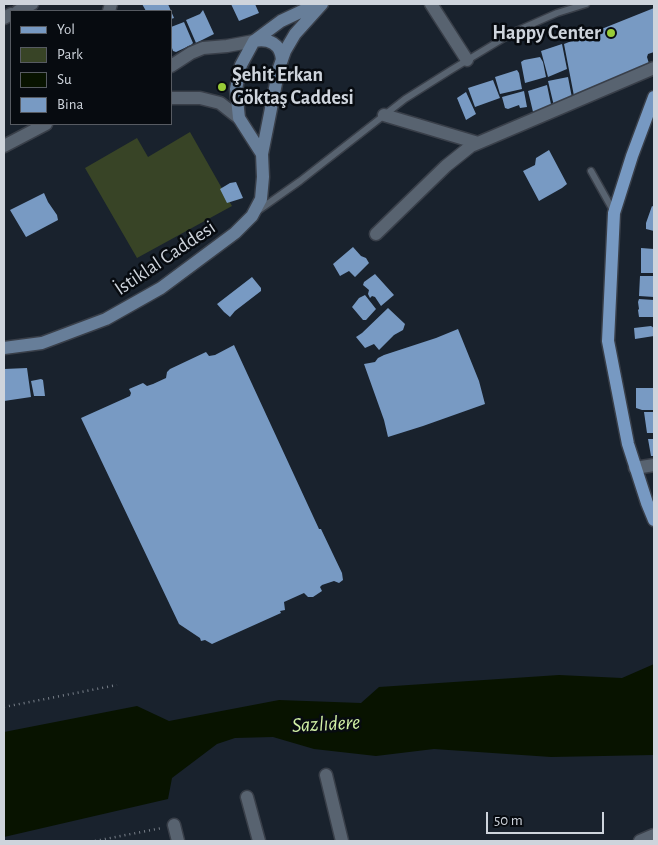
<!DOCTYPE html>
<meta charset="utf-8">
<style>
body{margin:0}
#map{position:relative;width:658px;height:845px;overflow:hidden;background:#19222d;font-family:"Alegreya Sans",sans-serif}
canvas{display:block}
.frame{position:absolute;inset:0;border:5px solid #ced4dc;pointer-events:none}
.legend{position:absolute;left:10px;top:10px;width:162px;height:115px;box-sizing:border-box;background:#070b10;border:1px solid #575b62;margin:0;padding:6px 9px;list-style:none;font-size:15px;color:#ced4dc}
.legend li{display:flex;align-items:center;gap:10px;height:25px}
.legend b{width:25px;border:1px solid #575b62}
.scale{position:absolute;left:486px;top:812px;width:118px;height:22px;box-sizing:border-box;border:2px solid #ced4dc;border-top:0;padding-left:6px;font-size:15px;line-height:18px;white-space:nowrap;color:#ced4dc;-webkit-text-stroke:4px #070b10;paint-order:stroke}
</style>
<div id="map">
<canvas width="658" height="845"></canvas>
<div class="frame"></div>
<ul class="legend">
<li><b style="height:6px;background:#7799c2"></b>Yol</li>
<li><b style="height:14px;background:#384426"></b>Park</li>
<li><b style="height:14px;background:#081300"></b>Su</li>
<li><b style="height:14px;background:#789ac3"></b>Bina</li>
</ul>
<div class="scale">50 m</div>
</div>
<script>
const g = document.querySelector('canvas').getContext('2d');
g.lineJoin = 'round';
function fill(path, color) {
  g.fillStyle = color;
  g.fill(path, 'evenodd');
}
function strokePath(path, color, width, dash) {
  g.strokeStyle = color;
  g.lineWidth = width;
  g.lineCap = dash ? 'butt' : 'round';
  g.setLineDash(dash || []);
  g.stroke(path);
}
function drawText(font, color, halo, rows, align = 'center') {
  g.font = font + ' "Alegreya Sans",sans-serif';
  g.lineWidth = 5;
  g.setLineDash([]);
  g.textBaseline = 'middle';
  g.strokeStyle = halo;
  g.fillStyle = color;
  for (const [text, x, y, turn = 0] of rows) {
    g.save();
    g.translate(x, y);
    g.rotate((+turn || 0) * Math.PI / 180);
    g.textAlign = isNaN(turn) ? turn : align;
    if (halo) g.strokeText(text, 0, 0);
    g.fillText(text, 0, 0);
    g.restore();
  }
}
fill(new Path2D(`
 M190,132L232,206L137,258L85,168L137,138L148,157Z`), '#384426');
fill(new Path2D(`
 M654,664V755L551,757L434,749L376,756L314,749L273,737L235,738L217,744L172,778L168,799L4,837V732L137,706L169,721L279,700L361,703L379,687L559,675L622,678Z`), '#081300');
fill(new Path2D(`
 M142,4H168L174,18L171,19V11H146Z
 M231,4H255L259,13L239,21Z
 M654,8V52L648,54L647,57L650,67L574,96L564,44Z
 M203,10L214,34L196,43L186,20L200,14Z
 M184,22L193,43L191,45L176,52L173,51L171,45V27Z
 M562,44L567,69L548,77L541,51Z
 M540,57L543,62L546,77L525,83L521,62L524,60Z
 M517,70L519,73L522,89L500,94L495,77Z
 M568,77L573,103L554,106L548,81Z
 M493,80L500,98L475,107L468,88Z
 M547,85L552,109L534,116L528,91Z
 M524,91L527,107L520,108L519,105L508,109L505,108L502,97Z
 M466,92L476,114L466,120L457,98Z
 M549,150L567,184L562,188L539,201L523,171L535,165L536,158Z
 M236,182L243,198L227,203L220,189L230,183Z
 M44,193L48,202L57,215L58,220L26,237L10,210Z
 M652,206L654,207V231L646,229V223Z
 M353,247L361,256L366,258L369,263L355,277L349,271L340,276L333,264Z
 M641,248L654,249V273H641Z
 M375,274L394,295L381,306L375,297L372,296L370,298L368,294L369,290L363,285L364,282Z
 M640,276H654V297L639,296Z
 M252,277L261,288V291L235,311L230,317L224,312L217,304Z
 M365,295L376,309L366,320H363L352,307L359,298Z
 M639,299L654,300V317H639L638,310L639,309L638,302Z
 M388,308L405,324L403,330L394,335L379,350L374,344L365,348L356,337L362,333Z
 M651,326L654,328V336L635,339L634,328Z
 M458,329L479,381L485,404L423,426L388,437L384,420L364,364L375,362L378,358L384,355L436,338Z
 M234,345L319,529H321L342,573L343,580L339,583L334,581L322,585L320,587L322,591L313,597H308L304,593L284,602L285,610L280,611L281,613L212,644L205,640L201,641L200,638L179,624L81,418L130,396L131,393L129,389L143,383L147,386L153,384L166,378L167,372L170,369L206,352L209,356L215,355Z
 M27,368L31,397L4,401V369Z
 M41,379L43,380L45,396H34L31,381Z
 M636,388H654V410H642L636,408Z
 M644,412H654V433H647Z
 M648,439H654V456H651Z`), '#789ac3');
const lane = new Path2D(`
 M591,171L614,212
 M259,210L300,181L405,99L451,70L514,32L557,13L586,4`);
const street = new Path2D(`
 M431,4L467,60
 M18,11L32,4
 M109,11L111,4
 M4,18L11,14
 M171,66L191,53L203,48L227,46L254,41
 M171,98H200L220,103L239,118
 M384,115L478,143
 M4,146L46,124
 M376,234L446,166L471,146L654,68
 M635,468L654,465
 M326,775L342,841
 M247,797L259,841
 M174,825L178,841
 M640,841L654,835`);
const secondary = new Path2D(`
 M254,41C269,38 281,44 282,60
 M262,154L239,118L236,89L241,65L254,41L281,21L317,4
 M4,348L42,343L106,319L161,288L235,233L252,216L261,199L263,177L262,154L279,68L285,51L295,34L322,4`);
const primary = new Path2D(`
 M654,97L632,156L614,213L608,341L628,444L647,503L654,520`);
strokePath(lane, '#393f49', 9);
strokePath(street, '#393f49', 15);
strokePath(secondary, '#393f49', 15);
strokePath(primary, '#393f49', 15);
strokePath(new Path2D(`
 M4,707L117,685
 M95,841L162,828`), '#79808a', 2.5, [1, 4]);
strokePath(lane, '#586370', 6);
strokePath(street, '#586370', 12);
strokePath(secondary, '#677e99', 12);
strokePath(primary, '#7799c2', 12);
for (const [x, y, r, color] of [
 [611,33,5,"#98cb37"],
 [222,87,5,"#98cb37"]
]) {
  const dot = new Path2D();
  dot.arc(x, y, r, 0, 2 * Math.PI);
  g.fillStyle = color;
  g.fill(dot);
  strokePath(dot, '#070b10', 2);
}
drawText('bold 20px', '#ced4dc', '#070b10', [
 ["Happy Center",601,33],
 ["Şehit Erkan",232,75,"left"],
 ["Göktaş Caddesi",232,98,"left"]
], 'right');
drawText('20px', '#ced4dc', '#070b10', [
 ["İstiklal Caddesi",165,258,-34]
]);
drawText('italic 21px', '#d1f0a6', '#070b10', [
 ["Sazlıdere",326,724,-3]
]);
</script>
